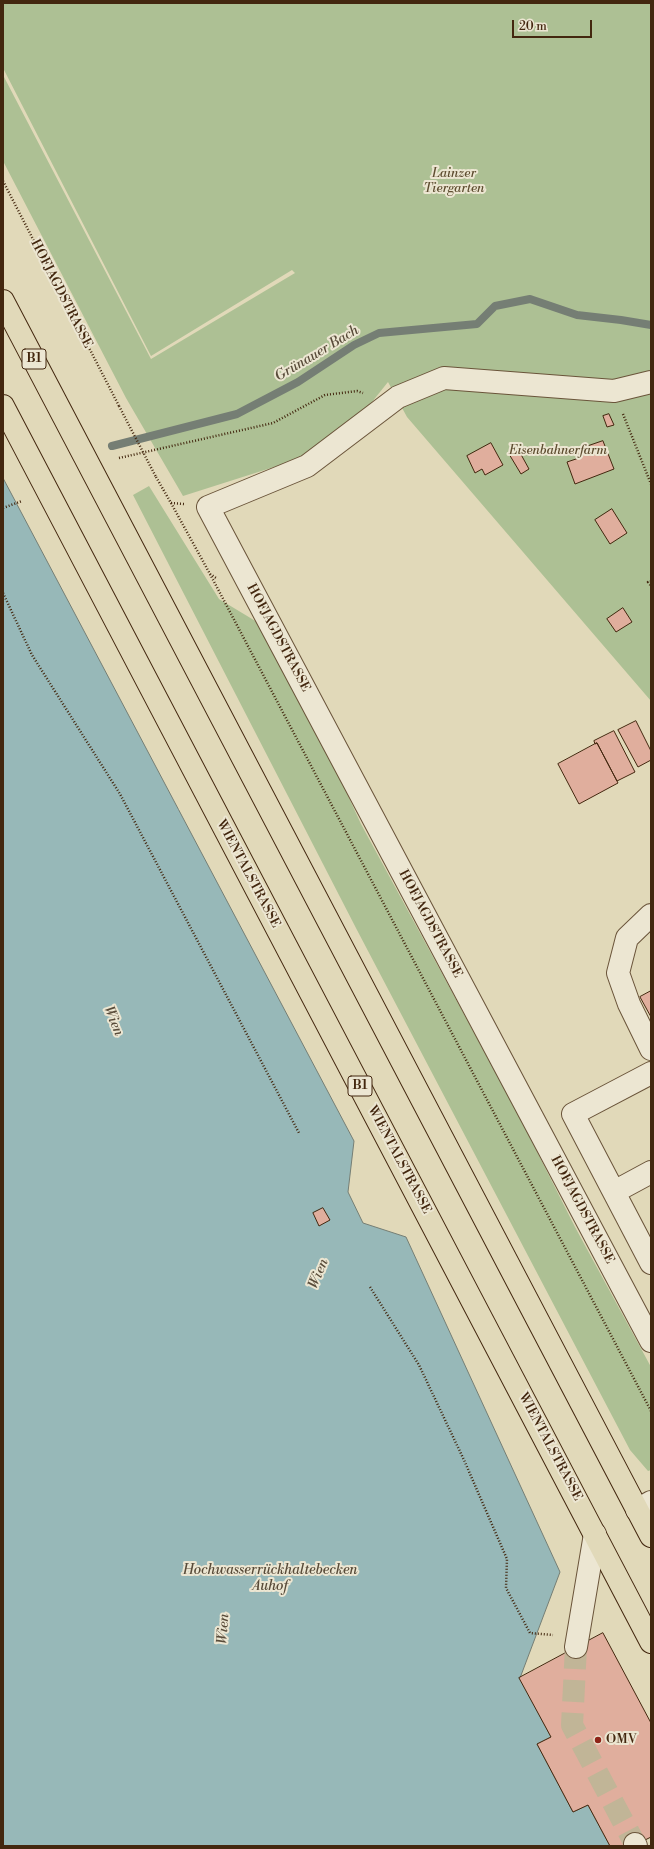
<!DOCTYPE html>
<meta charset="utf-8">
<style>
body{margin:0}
#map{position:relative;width:654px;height:1849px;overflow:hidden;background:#e1d9b9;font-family:"Libre Bodoni",serif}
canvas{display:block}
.frame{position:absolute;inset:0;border:4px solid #43270f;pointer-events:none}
.scale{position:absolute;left:512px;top:20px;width:80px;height:18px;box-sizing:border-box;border:2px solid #43270f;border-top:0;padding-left:5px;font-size:12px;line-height:14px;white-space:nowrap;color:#43270f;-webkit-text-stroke:3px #ece6d2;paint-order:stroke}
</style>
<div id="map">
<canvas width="654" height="1849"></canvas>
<div class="frame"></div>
<div class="scale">20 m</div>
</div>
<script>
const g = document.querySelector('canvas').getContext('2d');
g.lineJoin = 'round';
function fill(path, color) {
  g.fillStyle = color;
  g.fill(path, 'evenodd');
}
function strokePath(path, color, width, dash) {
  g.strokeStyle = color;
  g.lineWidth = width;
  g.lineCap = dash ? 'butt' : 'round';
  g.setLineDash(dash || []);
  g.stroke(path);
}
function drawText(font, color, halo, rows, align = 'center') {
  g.font = font + ' "Libre Bodoni",serif';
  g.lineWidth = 4;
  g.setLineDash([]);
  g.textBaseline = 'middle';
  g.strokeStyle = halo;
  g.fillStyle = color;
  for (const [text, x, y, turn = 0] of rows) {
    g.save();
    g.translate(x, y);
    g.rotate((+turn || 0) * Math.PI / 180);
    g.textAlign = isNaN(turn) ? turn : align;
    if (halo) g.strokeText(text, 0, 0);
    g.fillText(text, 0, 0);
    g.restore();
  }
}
fill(new Path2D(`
 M3,3H651V701L407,417L388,382L368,407L296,460L183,496L126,398L3,161V75L151,359L295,273L292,270L151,356L3,68Z
 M149,486L219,599L267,628L331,759L361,824L517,1112L575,1227L651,1367V1470L648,1471L630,1450L357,930L133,495Z`), '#adc094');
const water = new Path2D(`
 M3,478L354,1141L348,1192L363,1223L406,1237L560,1572L520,1678L551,1737L537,1744L573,1812L588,1805L610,1846H3Z`);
fill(water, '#97b8b8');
strokePath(water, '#757e74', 1);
strokePath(new Path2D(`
 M112,446L237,414L298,382L354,345L379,333L477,324L495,306L530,299L577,315L621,320L651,325`), '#757e74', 8);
const building = new Path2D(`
 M609,414L614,425L607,427L603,416Z
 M603,441L614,469L575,484L567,462L579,458L577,450Z
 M491,443L503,465L485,475L482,469L475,473L467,456Z
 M518,449L529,469L521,474L509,454Z
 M612,509L627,533L610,544L595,520Z
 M623,608L632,622L616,632L607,619Z
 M636,721L651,751V760L638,767L618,730Z
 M614,731L635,772L617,781L597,743L595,744L594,741Z
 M597,743L618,783L579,804L558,764Z
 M651,991V1017L640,997Z
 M323,1208L330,1220L319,1226L313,1213Z
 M603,1633L651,1723V1837L633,1846H610L588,1805L573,1812L537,1744L551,1737L519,1678Z`);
fill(building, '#e0ae9d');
strokePath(building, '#43270f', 1);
strokePath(new Path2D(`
 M576,1647L572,1725L635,1844`), '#c1b597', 22, [22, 11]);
const minor = new Path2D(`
 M651,382L614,391L444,378L398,397L307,466L208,507L651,1341
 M651,915L627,938L618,973L629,1004L651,1049
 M651,1073L573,1114L651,1263
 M614,1192L651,1172
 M637,1510L651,1502
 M576,1647L595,1534
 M635,1844L636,1846`);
const major = new Path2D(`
 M3,301L651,1536
 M3,406L651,1642`);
strokePath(minor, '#6a543a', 24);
strokePath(major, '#43270f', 24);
strokePath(new Path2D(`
 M3,181L119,406
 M623,414L651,484
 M119,458L273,423L325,395L357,391L363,393
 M156,477L171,503L184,504
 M171,503L210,574L216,578
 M3,508L22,501
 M210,574L651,1411
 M651,581L648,582L651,586
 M3,593L32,655L120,794L299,1133
 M370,1287L419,1365L464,1460L507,1559L506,1588L530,1633L553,1635`), '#43270f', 2.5, [1, 2]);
strokePath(minor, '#ece6d2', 22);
strokePath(major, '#e1d9b9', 22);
strokePath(new Path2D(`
 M119,406L156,477`), '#43270f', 2.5, [1, 2]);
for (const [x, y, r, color] of [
 [598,1740,4,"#8f2418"]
]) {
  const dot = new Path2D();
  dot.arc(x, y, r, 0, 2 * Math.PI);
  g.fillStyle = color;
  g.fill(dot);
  strokePath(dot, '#ece6d2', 1.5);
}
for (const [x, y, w] of [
 [34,359,24],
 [360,1086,24]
]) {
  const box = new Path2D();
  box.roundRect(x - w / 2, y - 10, w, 20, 3);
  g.fillStyle = '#ece6d2';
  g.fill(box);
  strokePath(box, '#43270f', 1);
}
drawText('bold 12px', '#43270f', null, [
 ["B1",34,359],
 ["B1",360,1086]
]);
drawText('italic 13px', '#5e4d30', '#ece6d2', [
 ["Lainzer",454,174],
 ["Tiergarten",454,189],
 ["Eisenbahnerfarm",558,451]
]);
drawText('13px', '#43270f', '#ece6d2', [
 ["HOFJAGDSTRASSE",61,294,63],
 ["HOFJAGDSTRASSE",278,638,62],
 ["WIENTALSTRASSE",248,874,62],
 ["HOFJAGDSTRASSE",430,924,62],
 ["WIENTALSTRASSE",399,1160,62],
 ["HOFJAGDSTRASSE",582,1210,62],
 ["WIENTALSTRASSE",550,1447,62]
]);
drawText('13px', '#43270f', '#ece6d2', [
 ["OMV",606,1740]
], 'left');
drawText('italic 14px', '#584b39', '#ece6d2', [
 ["Grünauer Bach",317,354,-31],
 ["Wien",113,1021,67],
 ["Wien",319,1274,-68],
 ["Hochwasserrückhaltebecken",270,1571],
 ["Auhof",270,1587],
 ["Wien",224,1629,-86]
]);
</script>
